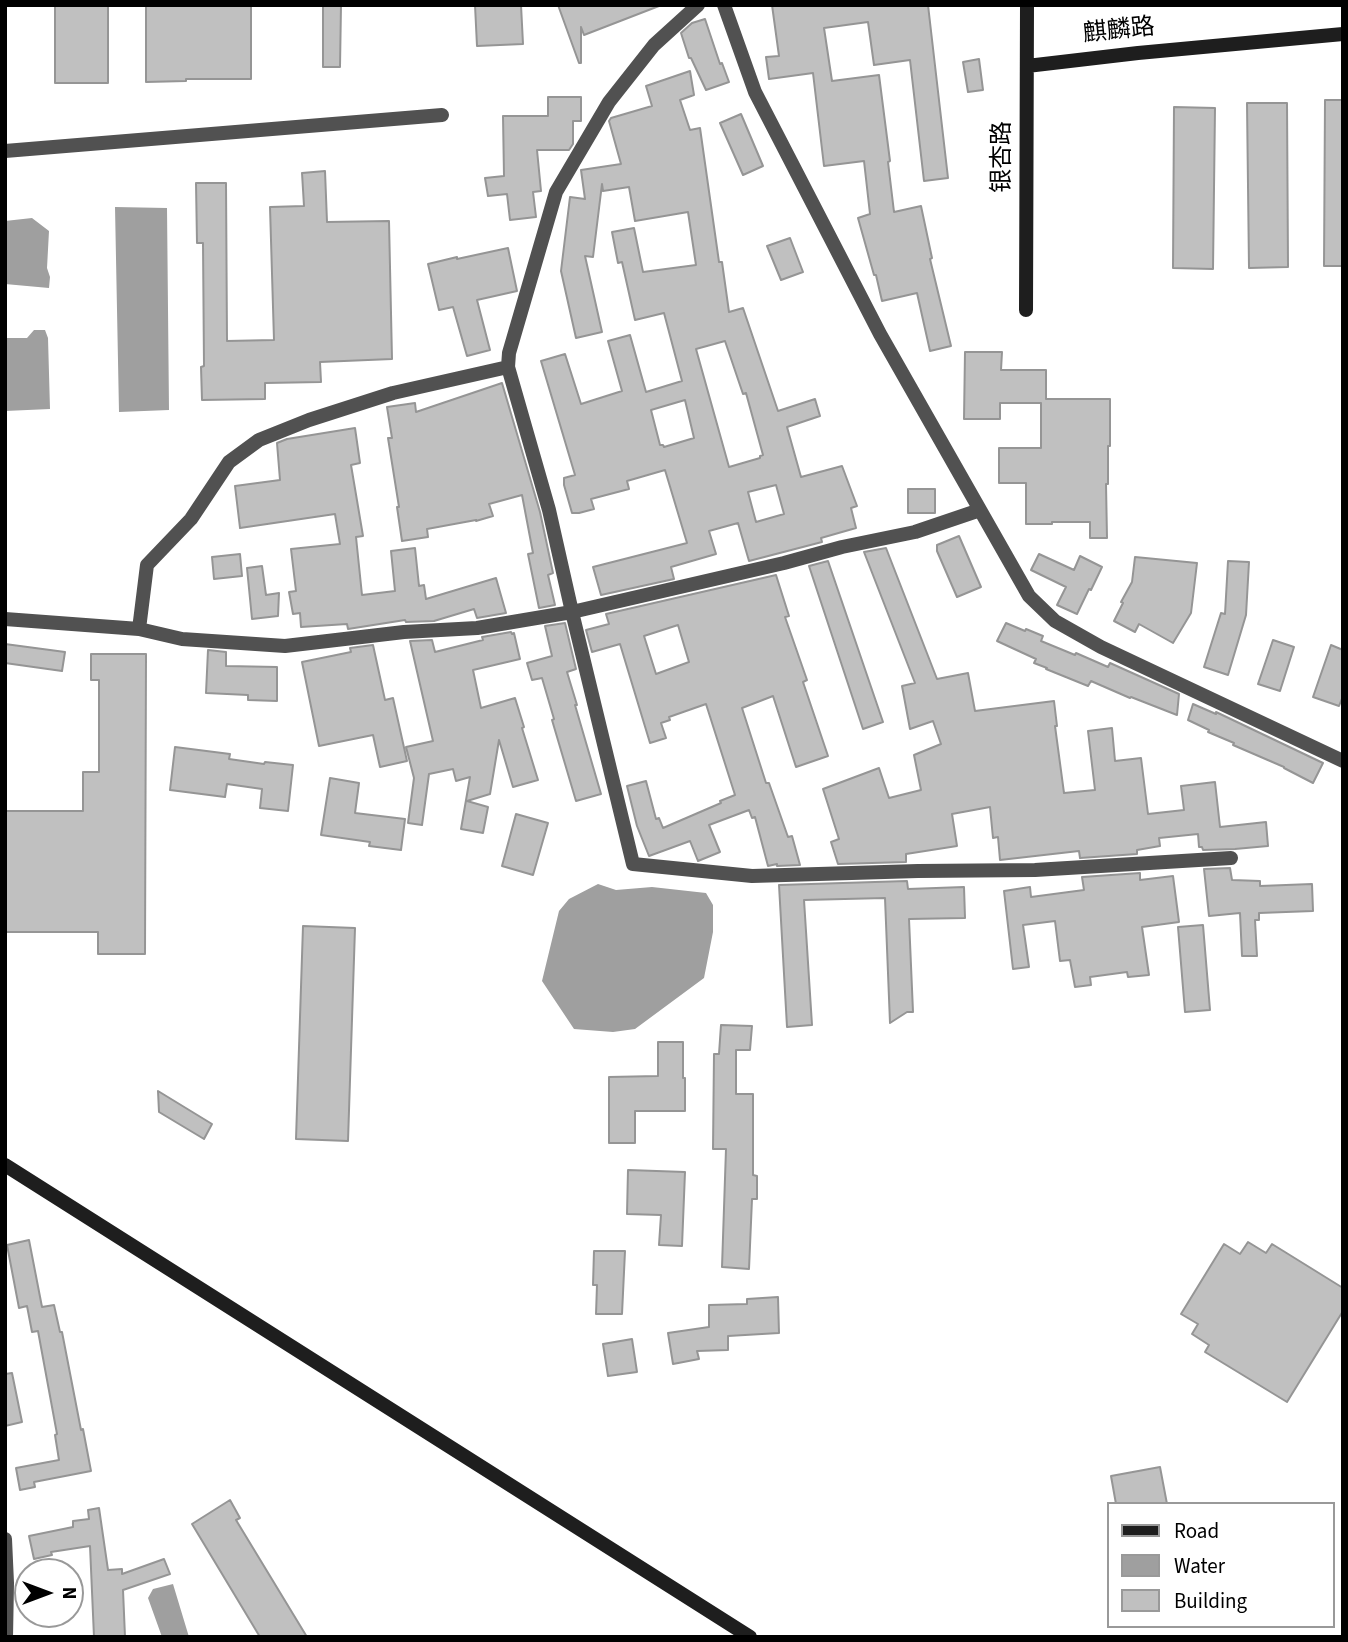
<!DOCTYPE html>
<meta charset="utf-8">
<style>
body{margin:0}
#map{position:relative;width:1348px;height:1642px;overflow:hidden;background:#fff;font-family:"Source Sans 3",sans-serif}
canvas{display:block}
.frame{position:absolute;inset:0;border:7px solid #000;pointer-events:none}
.legend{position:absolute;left:1107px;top:1502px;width:228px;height:126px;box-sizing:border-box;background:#fff;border:2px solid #999;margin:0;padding:9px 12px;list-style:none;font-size:21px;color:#000}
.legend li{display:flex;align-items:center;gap:14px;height:35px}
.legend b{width:35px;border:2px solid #999}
.north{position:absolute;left:14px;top:1558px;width:70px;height:70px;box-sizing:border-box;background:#fff;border:2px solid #999;border-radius:50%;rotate:90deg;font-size:19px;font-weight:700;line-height:28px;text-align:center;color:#000}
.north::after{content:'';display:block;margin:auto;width:24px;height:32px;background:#000;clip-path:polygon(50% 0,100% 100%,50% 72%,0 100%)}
</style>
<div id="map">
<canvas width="1348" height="1642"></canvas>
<div class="frame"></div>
<ul class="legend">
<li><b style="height:9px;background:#1e1e1e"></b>Road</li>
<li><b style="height:19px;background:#9f9f9f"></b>Water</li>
<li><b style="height:19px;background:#c0c0c0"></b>Building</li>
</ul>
<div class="north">N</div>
</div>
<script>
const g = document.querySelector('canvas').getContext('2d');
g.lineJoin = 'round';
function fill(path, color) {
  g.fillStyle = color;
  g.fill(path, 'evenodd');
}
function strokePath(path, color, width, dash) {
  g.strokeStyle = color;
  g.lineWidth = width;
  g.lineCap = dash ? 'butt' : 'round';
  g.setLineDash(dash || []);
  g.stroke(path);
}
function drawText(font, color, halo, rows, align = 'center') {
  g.font = font + ' "Source Sans 3","Noto Sans SC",sans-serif';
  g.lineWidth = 6;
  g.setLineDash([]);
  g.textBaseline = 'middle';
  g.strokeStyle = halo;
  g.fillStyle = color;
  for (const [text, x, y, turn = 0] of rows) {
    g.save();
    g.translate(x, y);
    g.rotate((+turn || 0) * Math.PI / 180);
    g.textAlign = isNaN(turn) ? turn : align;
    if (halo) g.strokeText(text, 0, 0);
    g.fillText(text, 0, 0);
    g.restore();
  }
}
fill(new Path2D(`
 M115,207L167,208L169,410L119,412Z
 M32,218L49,231L47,268L50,277L49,288L5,284V221Z
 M34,330H45L48,338L50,409L5,411V338H27Z
 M598,884L616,890L652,887L706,893L713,905V932L704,978L635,1029L613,1032L574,1029L542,981L559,911L569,899Z
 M173,1584L189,1637H162L148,1598L153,1589Z`), '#9f9f9f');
const building = new Path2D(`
 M55,5H108V83H55Z
 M146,5H251V79H186V81L146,82Z
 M323,5H341L340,67H323Z
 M475,5H521L523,44L477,46Z
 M558,5H659V6L584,35L581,27V63H579Z
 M772,5H928L948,178L924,181L910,60L874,65L868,22L824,28L832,81L879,75L890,161L888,162L894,212L921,206L932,258L930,259L951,346L930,351L917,293L882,301L876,275H874L858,218L870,214L864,161L824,166L813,73L769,79L766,57L779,56Z
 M705,19L720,64L722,63L729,82L706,90L691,58H689L681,33L692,23Z
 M979,59L983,90L968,92L963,62Z
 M690,71L694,95L680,100L690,130L700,128L719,262H722L729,312L743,308L778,411L815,399L820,416L787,427L801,477L842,466L857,506L851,508L856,528L821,538L822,542L749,561L738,523L709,531L716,554L671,567L674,579L601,595L593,567L687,543L665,470L627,481L629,489L591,499L594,509L579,513H572L564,485V478L575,475L541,361L565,354L581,404L622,391L608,341L630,335L646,392L682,381L664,313L635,320L622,262L618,263L612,232L634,228L643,272L696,265L688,212L635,221L629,187L603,191L602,184L593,257L585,256L602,332L576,338L561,271L570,197L585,199L581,170L621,164L609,121L611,118L652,106L646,86ZM725,341L743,394L746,393L763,455L760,456V458L729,467L696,349ZM685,400L694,438L664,447L663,445H660L651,410ZM776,485L784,514L756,522L748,492Z
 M548,97H581V121H573V144L569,150H537L541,191L533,192L536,217L510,220L507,194L488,196L485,178L504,176L503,116H548Z
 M1325,100H1343V266H1324Z
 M1247,103H1287L1288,267L1249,268Z
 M1174,107L1215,108L1213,269L1173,268Z
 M741,114L763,166L743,175L720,123Z
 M325,171L327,222L389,221L392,359L320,362L321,382L265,383V399L202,400L201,367L204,366L203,243H197L196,183H226L227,341L274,340L270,207L304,206L302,173Z
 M790,238L803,272L781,280L767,246Z
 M508,248L517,291L477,300L490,350L467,356L453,307L439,310L428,264L457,257V259Z
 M965,352H1002L1001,370H1046V399H1110V446H1108V484H1106L1107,538H1090V522H1052V524H1026V483H999V448H1041V403H1000V419H964Z
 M502,383L540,512L553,573L548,575L555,605L539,608L528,554L533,553L522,495L489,504L493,516L476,521V520L427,529L428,537L402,541L397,507H399L388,438H392L387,407L415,403L416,412Z
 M355,428L360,463L351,465L363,536L356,537L362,595L395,591L391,551L415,548L419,586L424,585L426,599L496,578L506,613L477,618L474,609L434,621L406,622L405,620L348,629L347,624L301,627L300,613L293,614L289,592L296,591L291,549L340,544L335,514L240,528L235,486L280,480L277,443L287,439Z
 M908,489H935V513H908Z
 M959,536L981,587L957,597L937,551V545Z
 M886,548L937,679L968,673L975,711L1054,701L1057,726H1055L1064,793L1095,790L1088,731L1112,728L1115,761L1141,758L1148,814L1184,810L1181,786L1215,782L1220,827L1266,822L1268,846L1235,849L1203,850L1202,847H1199L1198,834L1159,838L1160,846L1137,850V854L1080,858L1079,851L1000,860L998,837L993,838L990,807L952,814L957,846L906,854V862L838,864L831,842L839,839L823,789L879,768L889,798L921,790L914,755L941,744L933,721L910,729L902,686L915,683L864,552Z
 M240,554L242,576L214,579L212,557Z
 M1039,554L1074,570L1080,556L1102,567L1091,590L1089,589L1077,614L1057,605L1066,587L1031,570Z
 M1135,557L1197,563L1191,613L1173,643L1139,624L1135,632L1114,621L1123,603L1121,602L1132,582Z
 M828,561L883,722L863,729L809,566Z
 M1228,561L1249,562L1246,615L1228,675L1204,667L1221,613L1225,614Z
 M262,566L266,595L279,593L278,616L252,619L247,568Z
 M776,575L789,616L785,617L807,680L803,682L828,756L796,767L773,696L742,708L766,783H769L788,837L792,836L800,865L777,866V864L768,866L755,817L752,818L749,810L709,825L720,852L698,861L690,841L649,856L637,826L627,786L646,781L656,819L659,818L663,828L721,803L720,801L735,795L706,704L669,717L670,720L661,723L666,738L650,743L620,644L592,652L586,630L609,624L606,614ZM678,625L689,662L656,674L644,636Z
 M565,623L576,669L567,672L577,705H575L601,794L576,801L552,720L554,719L542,678L532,680L527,663L552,656L545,626Z
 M1006,623L1025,631L1026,629L1043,636L1041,641L1075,655L1076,653L1108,667L1110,663L1179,694L1177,715L1131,697L1130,698L1091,681L1088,686L1046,669L1047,668L1034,663L1036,659L997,641Z
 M511,632L512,634L514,633L520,659L473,670L481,708L515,698L524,727L522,728L538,780L513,787L499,740L490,794L467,801L488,807L483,833L461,829L470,777L456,781L453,769L429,774L422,825L408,823L414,778L406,747L433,741L410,641L432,640L435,652L483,640L482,637Z
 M1273,640L1294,647L1280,691L1258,684Z
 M5,644L65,652L62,671L5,663Z
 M373,645L385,700L393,698L407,761L380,767L373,735L319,746L302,662L351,652L350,648Z
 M1331,645L1343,650V696L1339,706L1313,697Z
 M208,650L226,652V666L277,667V701L248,700V695L206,693Z
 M91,654H146L145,954H98V932H5V811H83V772H99V680H91Z
 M1193,704L1216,714V712L1323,763L1313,783L1284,768V767L1233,745L1234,743L1208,732L1209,730L1188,720Z
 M175,747L230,754L229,759L264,764L265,762L293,765L288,811L260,808L262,789L227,784L225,797L170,790Z
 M330,778L359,783L355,813L405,819L401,850L369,846L370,842L321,835Z
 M516,814L548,823L533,875L502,866Z
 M1230,868L1232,880L1260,881V886L1312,884L1313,911L1259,913V920H1255L1257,956H1242L1240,913L1209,916L1204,869Z
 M1140,873V880L1173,876L1179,922L1142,927L1149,975L1128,977L1127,972L1090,977L1091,985L1075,987L1070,960L1060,961L1055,921L1023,925L1029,967L1013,969L1004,891L1030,887L1031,897L1084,890L1082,877Z
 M907,881L908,889L964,887L965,918L909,919L913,1012H907L890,1023L885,898L804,900L812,1025L787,1027L779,885Z
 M1203,925L1210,1010L1185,1012L1178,927Z
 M303,926L355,928L348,1141L296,1139Z
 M721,1025L752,1026L750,1050H736V1094H753V1175L757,1176V1199H752L749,1269L722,1267L726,1149H713L714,1054H719Z
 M658,1042H683V1078H685V1111H635V1143H609V1077L658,1076Z
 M158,1091L212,1124L204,1139L159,1112Z
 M628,1170L685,1172L682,1246L659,1245L661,1215L627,1214Z
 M29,1240L42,1307L54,1305L60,1332H62L81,1430L83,1429L91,1471L34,1482L35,1487L20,1490L16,1468L59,1460L55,1435L57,1434L38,1331L32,1332L27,1306L19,1308L7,1245Z
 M1248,1242L1266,1253L1272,1244L1343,1288V1311L1287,1402L1205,1352L1209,1345L1192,1334L1198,1324L1181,1314L1224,1244L1240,1254Z
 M594,1251H625L622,1314H596L597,1285H593Z
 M778,1297L779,1333L728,1336V1350L697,1351L699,1359L673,1364L668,1333L709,1327V1305L747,1304V1299Z
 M632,1339L637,1372L608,1376L603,1344Z
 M12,1373L22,1422L5,1426V1374Z
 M1160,1467L1167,1504H1116L1111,1476Z
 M230,1500L240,1518L236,1520L307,1637H260L192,1524Z
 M99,1508L108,1570L122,1569V1574L164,1559L170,1574L123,1590L125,1637H94L90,1546L51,1552L52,1555L34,1559L29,1536L73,1527V1521L89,1519L88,1510Z`);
fill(building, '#c0c0c0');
strokePath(building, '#959595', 2);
strokePath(new Path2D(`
 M724,5L755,92L880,334L1029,596L1055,621L1101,647L1343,761
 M5,151L442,115
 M508,367L549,510L572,612L633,864L752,876L918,871L1035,870L1231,858
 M5,619L139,629L147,565L191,519L229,462L259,440L309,420L393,393L508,367L509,353L556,192L609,102L654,45L698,5
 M139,629L182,639L285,646L404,632L477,628L572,612L784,563L842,547L915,532L980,510
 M5,1539L7,1583L6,1637`), '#515151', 14);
strokePath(new Path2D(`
 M1027,66L1138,53L1343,34
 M1026,310L1027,5
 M5,1165L750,1637`), '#1e1e1e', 14);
drawText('24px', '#000', '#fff', [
 ["麒麟路",1119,32,-6],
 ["银杏路",1004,157,-90]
]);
</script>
